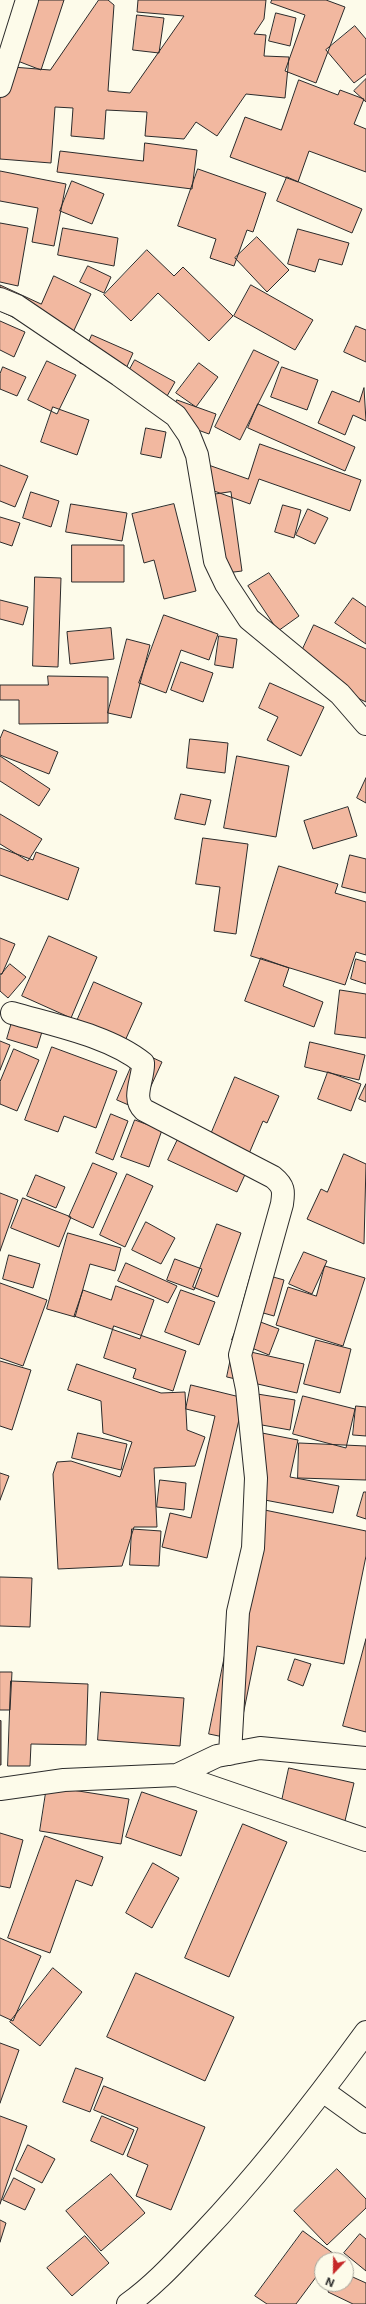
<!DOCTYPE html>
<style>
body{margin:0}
#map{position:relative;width:366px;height:2304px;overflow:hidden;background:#fdfbea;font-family:Inter,sans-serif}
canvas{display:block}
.north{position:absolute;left:314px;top:2252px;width:40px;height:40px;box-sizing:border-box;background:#fdfbea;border:1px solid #a9a89e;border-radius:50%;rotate:202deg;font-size:11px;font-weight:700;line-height:16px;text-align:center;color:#2b2b2b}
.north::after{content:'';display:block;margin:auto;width:14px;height:18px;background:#c62828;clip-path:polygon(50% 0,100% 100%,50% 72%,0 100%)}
</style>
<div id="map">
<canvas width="366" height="2304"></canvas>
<div class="north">N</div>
</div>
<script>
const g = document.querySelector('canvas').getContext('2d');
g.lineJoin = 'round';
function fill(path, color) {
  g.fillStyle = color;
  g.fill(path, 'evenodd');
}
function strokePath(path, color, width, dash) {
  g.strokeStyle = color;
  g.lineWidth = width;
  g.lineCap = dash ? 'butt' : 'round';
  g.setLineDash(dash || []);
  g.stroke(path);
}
const building = new Path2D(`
 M22,0H64L41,70L2,55Z
 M99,0H108L114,5L108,91L130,93L184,16L137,12L138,0H266L264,19L254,34L266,35L264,56L289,57L285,98L246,94L217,136L196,122L184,139L145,136L147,112L106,110L104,139L71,136L73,108L55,107L51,163L0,159V66L50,70Z
 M272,0H326L345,7L316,83L285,71L305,15L271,3Z
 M276,13L296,18L290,46L269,41Z
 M137,15L164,18L159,53L133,50Z
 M355,26L366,39V74L354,83L326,50Z
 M366,79V102L354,91Z
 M299,80L338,95L340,90L364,99L354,124L366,129V172L309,151L298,182L230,157L245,117L281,130Z
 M145,143L197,150L192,189L57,172L60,151L143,161Z
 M198,169L266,193L253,232L247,230L234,266L210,258L216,239L178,226Z
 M0,171L66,184L54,246L32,242L38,208L0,201Z
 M287,177L362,209L352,233L277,201Z
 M72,181L104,194L92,224L60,211Z
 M0,223L28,228L18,286L0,282Z
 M63,228L118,238L114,266L58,255Z
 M298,229L349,243L342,265L319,259L315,272L288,264Z
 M257,237L289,270L267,292L235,258Z
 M147,250L174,276L183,267L233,316L209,341L158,293L131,321L104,295Z
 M88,266L111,277L104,293L80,282Z
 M54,276L91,294L68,343L0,311V285L41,304Z
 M251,285L313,320L295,350L234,316Z
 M0,321L25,332L14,357L0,350Z
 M356,326L366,330V362L344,352Z
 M92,335L133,353L121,380L80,363Z
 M254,350L279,362L240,440L215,427Z
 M135,360L175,382L158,412L119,389Z
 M47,361L76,375L57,414L28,400Z
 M199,363L218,377L196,407L176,393Z
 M3,367L26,377L17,396L0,389V374Z
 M282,367L318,380L307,410L271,397Z
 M364,388L366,421L353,415L345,435L318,423L332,391L359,402Z
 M177,400L216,414L209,434L170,420Z
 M258,404L355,447L345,471L248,428Z
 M53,407L89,420L77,455L41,442Z
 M146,428L166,432L161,458L141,454Z
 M260,444L361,480L350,511L259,479L250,504L192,483L200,462L248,479Z
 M0,465L28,476L15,507L0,501Z
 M31,492L59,501L51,527L23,518Z
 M231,492L242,571L210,575L198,497Z
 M71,504L127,513L122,541L66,532Z
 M174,504L196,591L164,599L154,560L144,563L132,514Z
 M283,505L301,510L294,538L275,532Z
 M308,509L328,518L315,544L296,535Z
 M0,517L20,523L12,546L0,542Z
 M72,545H124V582H72Z
 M269,573L299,616L278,631L248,586Z
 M35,577L61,578L58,667L33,666Z
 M353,598L366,607V644L335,623Z
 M0,600L28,607L23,625L0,619Z
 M164,615L218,634L209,660L181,650L166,693L139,683Z
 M314,625L366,649V702L294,668Z
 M111,628L114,659L70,664L67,632Z
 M219,636L237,639L233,668L215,665Z
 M127,639L150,645L131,718L108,713Z
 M181,662L213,673L203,702L171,690Z
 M48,676L108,677V723L19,724V700H0V685H48Z
 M270,683L324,707L301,756L267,740L278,717L259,708Z
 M4,730L58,752L49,774L0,755V739Z
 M190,739L228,743L225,773L187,768Z
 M0,756L50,789L39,806L0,781Z
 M237,756L289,766L276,837L224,828Z
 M366,778V803L357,798Z
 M181,794L211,800L205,825L175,819Z
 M348,807L357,836L313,849L304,821Z
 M0,814L42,839L28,861L0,844Z
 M203,838L248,844L236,934L214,931L220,887L196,884Z
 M0,848L33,860L36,852L79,868L68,900L0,875Z
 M350,855L366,859V893L342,887Z
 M279,866L338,884L335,893L366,902V955L356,952L345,985L251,956Z
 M49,936L97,957L71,1018L22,996Z
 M0,938L15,944L2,974H0Z
 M261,958L289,968L283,986L323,1002L314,1027L245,1001Z
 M356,959L366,962V984L351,979Z
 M10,964L26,977L8,998L0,991V976Z
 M94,982L142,1003L124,1043L77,1021Z
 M340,990L366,994V1038L335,1034Z
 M15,1012L45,1022L37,1048L7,1039Z
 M0,1041L10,1045L0,1070Z
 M310,1042L365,1055L359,1080L305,1067Z
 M52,1047L117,1071L96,1128L64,1116L58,1132L25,1120Z
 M14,1049L39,1060L17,1111L0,1104V1082Z
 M138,1051L162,1062L140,1110L117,1100Z
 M328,1072L361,1084L351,1111L318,1099Z
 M235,1077L279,1096L267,1123L263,1121L248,1156L209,1139Z
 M366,1084V1102L359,1099Z
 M111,1114L128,1121L113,1160L96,1153Z
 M135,1120L162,1130L149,1167L121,1157Z
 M179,1137L248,1168L237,1192L168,1160Z
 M344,1154L366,1164L364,1244L307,1219L321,1189L327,1192Z
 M93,1163L117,1173L93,1228L69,1217Z
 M127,1174L153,1186L125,1247L100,1235Z
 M36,1175L65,1187L56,1208L27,1196Z
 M0,1193L18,1200L0,1251Z
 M23,1198L71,1217L59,1247L11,1228Z
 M146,1222L175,1238L161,1264L132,1250Z
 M217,1224L241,1233L218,1297L193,1287Z
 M68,1233L121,1248L115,1271L90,1264L75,1317L47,1309Z
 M304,1252L327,1261L312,1294L289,1284Z
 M9,1255L40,1264L33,1288L3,1279Z
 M175,1259L202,1269L194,1290L167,1280Z
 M126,1263L177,1286L168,1303L118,1281Z
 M325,1266L365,1278L343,1346L276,1325L288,1287L316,1296Z
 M252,1271L284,1280L274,1316L242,1307Z
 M0,1283L47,1300L23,1366L0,1358Z
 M116,1286L154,1300L140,1339L74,1316L83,1290L111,1300Z
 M181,1290L215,1302L199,1345L165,1332Z
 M242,1315L279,1329L269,1355L232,1340Z
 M114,1326L186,1351L173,1391L133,1378L136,1369L104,1358Z
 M316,1340L351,1349L340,1393L304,1384Z
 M233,1348L304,1364L297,1393L227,1377Z
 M0,1361L31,1370L12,1430L0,1426Z
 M77,1364L161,1393L185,1392L187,1430L205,1437L195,1466L154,1468L157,1527H134L122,1566L58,1569L53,1474L57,1462L71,1461L120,1477L132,1442L103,1433L101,1401L68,1390Z
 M191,1385L244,1398L207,1558L162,1547L170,1513L191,1518L215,1416L186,1409Z
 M251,1393L295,1400L290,1430L245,1422Z
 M303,1396L355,1409L346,1448L293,1434Z
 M356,1406L366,1407V1436L353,1435Z
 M78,1433L127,1444L121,1470L72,1458Z
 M262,1433L298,1440L290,1477L339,1486L333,1513L249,1497Z
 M299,1443L366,1446V1480L298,1478Z
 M0,1473L9,1476L0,1500Z
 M160,1480L186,1483L184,1510L157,1507Z
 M364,1492H366V1519L357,1516Z
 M255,1508L366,1531V1556L344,1664L257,1646L238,1740L209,1734Z
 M132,1529L161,1531L159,1566L130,1565Z
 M0,1577L32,1578L30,1627L0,1626Z
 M366,1639V1732L343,1726Z
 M295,1659L311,1664L303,1686L288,1680Z
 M0,1672H12L10,1710H0Z
 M11,1681L88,1684L86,1745L31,1744L30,1766H8Z
 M101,1692L184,1698L180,1746L98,1740Z
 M1,1721V1765H0V1721Z
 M289,1768L354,1783L344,1825L280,1810Z
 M47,1786L129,1799L121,1844L40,1831Z
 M142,1792L197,1811L181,1856L126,1837Z
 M243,1824L287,1842L229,1977L185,1958Z
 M0,1833L23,1840L10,1888L0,1886Z
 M45,1836L103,1857L92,1886L76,1880L50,1953L8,1938Z
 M153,1863L179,1878L152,1928L126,1913Z
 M0,1938L41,1956L13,2021L0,2015Z
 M53,1968L82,1992L40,2046L10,2022Z
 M136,1973L234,2017L205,2081L107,2037Z
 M0,2043L19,2050L0,2103Z
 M76,2068L103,2078L90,2112L63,2102Z
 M104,2086L205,2127L171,2210L136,2196L148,2165L127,2156L138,2128L94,2110Z
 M0,2116L27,2126L0,2204Z
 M102,2116L134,2130L123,2155L91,2141Z
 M28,2145L55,2159L42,2183L16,2170Z
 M337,2169L366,2199V2208L327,2245L294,2211Z
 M111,2174L145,2213L101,2251L66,2211Z
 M14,2178L35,2189L25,2210L3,2200Z
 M0,2220L6,2223L0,2242Z
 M303,2231L334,2254L329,2260H322V2269L296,2304H267L255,2296Z
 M360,2234L366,2239V2271L344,2253Z
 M85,2236L109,2263L72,2296L47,2268Z
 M346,2274L366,2283V2304H353L328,2292L331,2284H346Z`);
fill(building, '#f2b8a0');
strokePath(building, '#2b2b2b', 1);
const minor = new Path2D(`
 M0,86L27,0
 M0,299L17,306L119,375L176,416L189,435L197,455L215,561L226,584L249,619L340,694L366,724
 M12,1013C53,1025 110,1036 143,1063C144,1078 131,1098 144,1110L273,1177C284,1186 284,1191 282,1204L240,1355L247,1389L256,1478L253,1548L238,1612L230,1754
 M177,1775L217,1756L260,1748L366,1758
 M0,1789L64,1780L177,1775L366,1840
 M323,2091L366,2122`);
const major = new Path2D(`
 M128,2304C156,2284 178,2259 202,2234C262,2171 315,2102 366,2032`);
strokePath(minor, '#2b2b2b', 24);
strokePath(major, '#2b2b2b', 24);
strokePath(minor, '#fdfbea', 22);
strokePath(major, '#fdfbea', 22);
</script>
